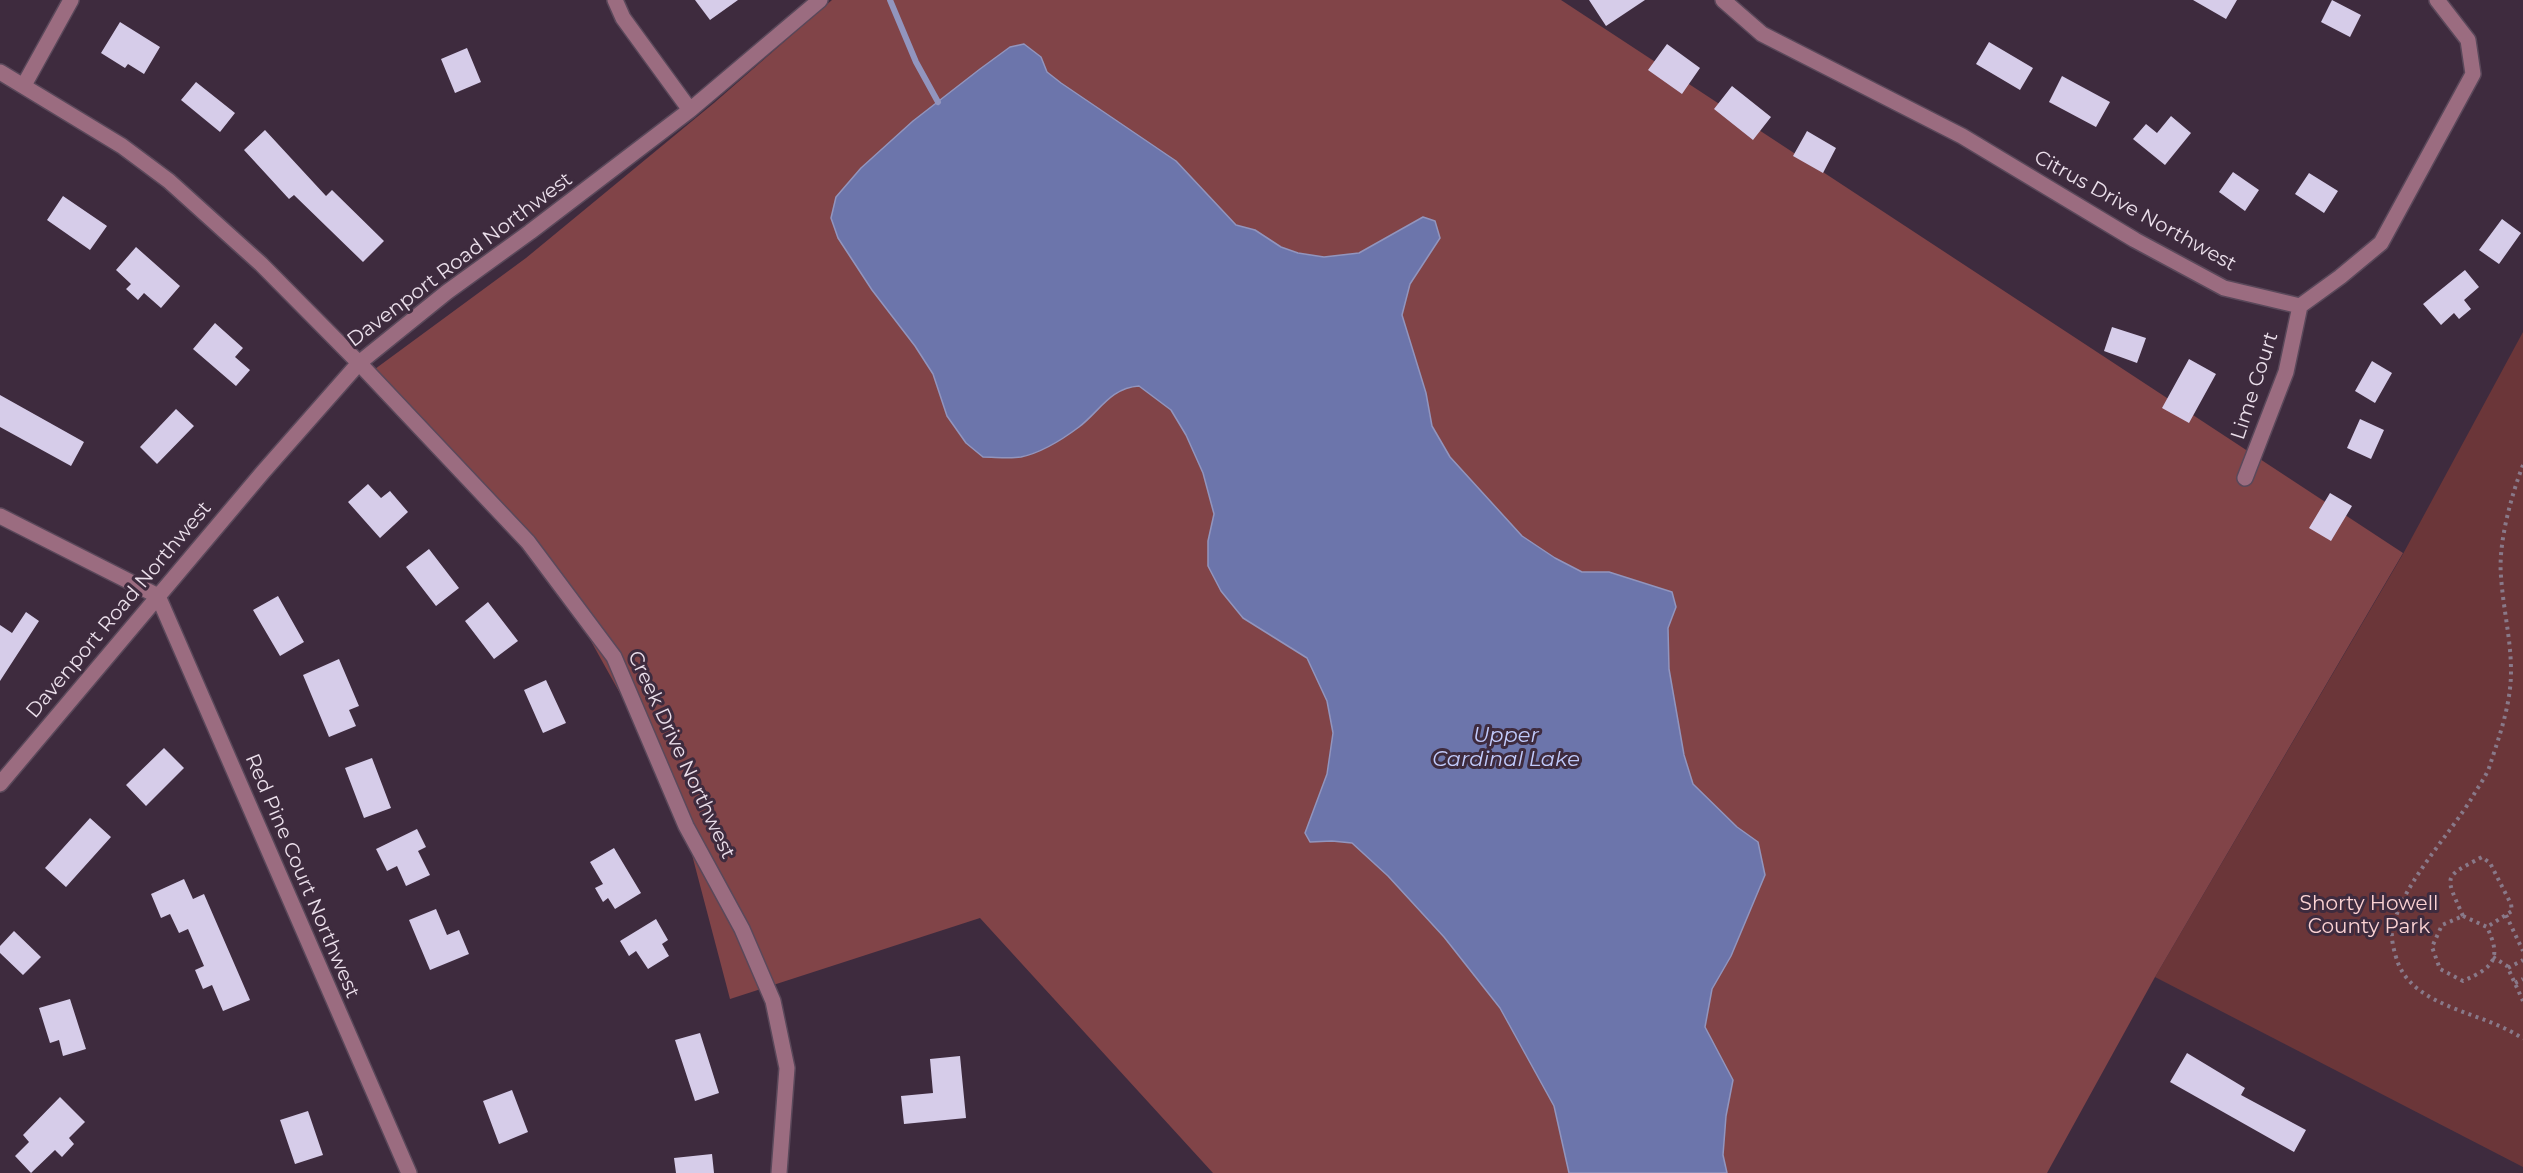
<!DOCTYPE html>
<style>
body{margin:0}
canvas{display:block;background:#3e2b3e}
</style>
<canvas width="2523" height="1173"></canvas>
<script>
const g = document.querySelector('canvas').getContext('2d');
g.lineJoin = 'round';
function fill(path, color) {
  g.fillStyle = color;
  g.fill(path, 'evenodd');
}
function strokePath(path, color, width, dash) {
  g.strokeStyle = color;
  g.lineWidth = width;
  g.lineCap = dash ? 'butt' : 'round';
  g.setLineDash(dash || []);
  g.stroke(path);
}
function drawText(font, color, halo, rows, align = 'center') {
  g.font = font + ' Montserrat,sans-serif';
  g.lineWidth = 6;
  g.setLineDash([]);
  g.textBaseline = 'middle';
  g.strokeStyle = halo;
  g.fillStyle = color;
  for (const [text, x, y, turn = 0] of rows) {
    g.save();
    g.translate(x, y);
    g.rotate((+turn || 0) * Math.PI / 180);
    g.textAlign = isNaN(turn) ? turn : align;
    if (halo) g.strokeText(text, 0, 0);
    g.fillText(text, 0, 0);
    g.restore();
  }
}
fill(new Path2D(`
 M2523,332V1167L2155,977L2403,554Z`), '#6b3639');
fill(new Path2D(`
 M832,0H1561L2403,553L2155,977L2047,1173H1727L1723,1156L1726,1116L1733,1080L1705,1027L1712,989L1731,956L1765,875L1758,842L1737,827L1693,784L1684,755L1669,669L1668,628L1676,607L1672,592L1609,572H1582L1555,558L1522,536L1450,457L1432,426L1426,393L1401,315L1410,284L1440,238L1423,217L1359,253L1324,257L1298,253L1281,247L1255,230L1236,225L1176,161L1061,83L1047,72L1041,57L1024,44L1010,47L913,121L915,346L933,374L947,416L1080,426C1098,407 1113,388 1139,386L1171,410L1186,435L1203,473L1214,514L1208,541L1243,618L1307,658L1327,701L1333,733L1327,774L1305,833L1311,842L1332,841L1352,843L1388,876L1444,937L1500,1008L1554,1106L1569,1173H1213L980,918L730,999L676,794L567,598L375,369L526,258L714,103Z`), '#814448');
const water = new Path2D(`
 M1024,44L1041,57L1047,72L1061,83L1176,161L1236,225L1255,230L1281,247L1298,253L1324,257L1359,253L1423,217L1435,221L1440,238L1410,284L1402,315L1426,393L1432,426L1450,457L1522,536L1555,558L1582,572H1609L1672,592L1676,607L1668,628L1669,669L1684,755L1693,784L1737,827L1758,842L1765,875L1731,956L1712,989L1705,1027L1733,1080L1726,1116L1723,1155L1727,1173H1569L1554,1106L1500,1008L1444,937L1388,876L1352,843L1332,841L1310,842L1305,833L1327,774L1333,733L1327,701L1307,658L1243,618L1221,591L1208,566V541L1214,514L1203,473L1186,435L1171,410L1139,386C1110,388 1100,411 1079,427C1063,439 1040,453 1021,457C1009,459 995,457 983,457L966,443L947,416L933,374L915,346L872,290L838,238L831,218L836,197L861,168L913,121L980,69L1010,47Z`);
fill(water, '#6c75ab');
strokePath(water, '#9295be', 1.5);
strokePath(new Path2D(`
 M890,0L916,62L938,102`), '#9295be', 6);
fill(new Path2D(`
 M695,0H738L710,20Z
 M1589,0H1645L1606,26Z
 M2193,0H2237L2226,19Z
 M2332,0L2361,15L2350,37L2321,22Z
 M120,22L160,47L144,74L128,64L125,68L101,53Z
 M1989,42L2033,68L2020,90L1976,64Z
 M1667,44L1700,68L1682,94L1648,70Z
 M467,48L481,82L455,93L441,59Z
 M2062,76L2110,102L2096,127L2049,102Z
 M196,82L235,113L220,132L181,100Z
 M1732,86L1771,117L1753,140L1714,109Z
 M2171,116L2191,133L2165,165L2133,139L2146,124L2157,133Z
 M265,130L326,196L332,190L384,241L363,262L294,195L289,199L244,150Z
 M1807,131L1836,148L1823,173L1793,156Z
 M2233,172L2259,190L2245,211L2219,192Z
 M2309,173L2338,191L2324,213L2295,194Z
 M63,196L107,226L90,250L47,220Z
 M2502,219L2521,233L2499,264L2479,250Z
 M136,247L180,286L161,308L144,293L138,300L126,289L131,284L116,270Z
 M2465,270L2479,287L2464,300L2471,309L2459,319L2454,313L2441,325L2423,304Z
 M215,323L243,348L235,357L250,370L236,386L193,349Z
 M2112,327L2146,338L2137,363L2104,351Z
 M2189,359L2216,374L2189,423L2162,408Z
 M2372,361L2392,373L2375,403L2355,391Z
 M0,395L84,442L71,466L0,427Z
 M176,409L194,426L157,464L140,447Z
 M2360,419L2384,430L2371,459L2347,448Z
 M368,484L381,498L390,491L408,512L380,538L348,502Z
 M2330,493L2352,506L2331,541L2309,528Z
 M429,549L459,588L436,606L406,567Z
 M278,596L304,642L280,656L253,610Z
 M488,602L518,641L494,659L465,621Z
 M26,612L39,621L0,681V625L12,633Z
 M339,659L359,706L349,710L356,726L329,737L303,675Z
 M546,680L566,723L543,733L524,690Z
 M164,748L184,768L146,806L126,785Z
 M372,758L391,808L364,818L345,768Z
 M90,818L111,837L66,887L45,868Z
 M417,829L426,847L418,851L430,875L406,886L397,866L387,871L376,849Z
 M614,848L641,893L615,909L608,898L603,902L595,888L603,884L590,862Z
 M184,879L193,899L204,894L250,1000L223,1011L212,985L203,989L195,970L204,966L188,929L179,933L170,914L161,918L151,894Z
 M436,909L447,935L459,930L469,954L430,970L409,920Z
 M656,919L668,940L662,944L669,956L648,969L636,951L629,956L620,941Z
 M14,931L41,957L23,975L0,953V946Z
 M70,999L86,1049L63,1056L59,1040L50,1043L39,1008Z
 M700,1033L719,1093L695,1101L675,1040Z
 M2187,1053L2245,1088L2241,1095L2306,1130L2294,1152L2170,1082Z
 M960,1056L966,1118L904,1124L901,1096L933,1093L930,1059Z
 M512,1090L528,1132L499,1144L483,1101Z
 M60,1097L85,1122L69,1138L74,1144L62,1157L55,1150L31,1173L15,1156L29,1142L23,1135Z
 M308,1111L323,1155L295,1164L280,1120Z
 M712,1154L714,1173H676L674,1158Z`), '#d6cce9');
const minor = new Path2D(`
 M615,0L623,18L690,110
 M1723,0L1762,34L1962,136L2135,240L2224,288L2300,306L2340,277L2381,243L2473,74L2468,40L2437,0
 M0,72L122,146L169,181L261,264L359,363L528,542L614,657L686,826L742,929L773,1001L787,1068L779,1173
 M24,85L71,0
 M2245,478L2286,372L2300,306
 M0,516L158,596L409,1173
 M0,784L263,472L359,363L447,292L530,232L690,110L820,0`);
strokePath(minor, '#5a485a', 18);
strokePath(new Path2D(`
 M2523,465C2511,496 2498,544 2501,576C2503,608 2511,639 2511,671C2511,705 2499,737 2489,768C2485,778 2478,787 2473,796C2450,835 2399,887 2392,932C2391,940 2395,955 2398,963C2416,1009 2486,1012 2523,1039
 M2506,915L2523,951
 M2463,916L2487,927C2502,959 2494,967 2463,981L2440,969L2432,947L2442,925Z
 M2463,916C2445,875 2442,878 2482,857L2490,863L2511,904L2512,911L2487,927
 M2493,957L2507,966L2523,1001
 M2508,968L2523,960
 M2515,983L2523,979`), '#897989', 4, [3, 4.5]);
strokePath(minor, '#9b6c80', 15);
drawText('20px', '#ebdfeb', '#3e2b3e', [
 ["Citrus Drive Northwest",2135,211,29],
 ["Davenport Road Northwest",460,260,-37],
 ["Lime Court",2255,386,-72],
 ["Davenport Road Northwest",119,610,-50],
 ["Creek Drive Northwest",681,755,65],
 ["Red Pine Court Northwest",302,876,67]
]);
drawText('20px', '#fcd3d4', '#3e2b3e', [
 ["Shorty Howell",2369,904],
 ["County Park",2369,927]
]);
drawText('italic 21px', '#c1cafb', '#3e2b3e', [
 ["Upper",1506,736],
 ["Cardinal Lake",1506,760]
]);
</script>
